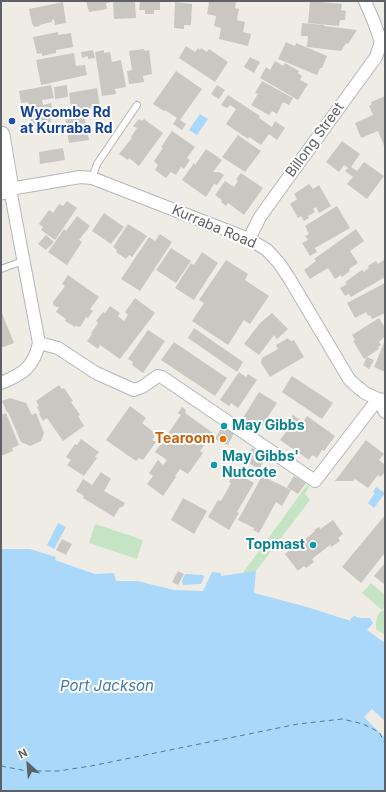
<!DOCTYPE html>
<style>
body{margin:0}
#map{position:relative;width:386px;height:792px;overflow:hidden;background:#efece6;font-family:Inter,sans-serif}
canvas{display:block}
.frame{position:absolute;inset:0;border:2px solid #5d6165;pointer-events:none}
.north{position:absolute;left:8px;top:744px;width:40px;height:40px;-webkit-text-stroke:3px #fff;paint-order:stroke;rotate:334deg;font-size:11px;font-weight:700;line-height:16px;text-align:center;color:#5d6165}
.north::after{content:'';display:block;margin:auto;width:14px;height:18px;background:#5d6165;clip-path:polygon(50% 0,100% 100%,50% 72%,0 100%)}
</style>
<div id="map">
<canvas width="386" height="792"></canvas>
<div class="frame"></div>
<div class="north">N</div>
</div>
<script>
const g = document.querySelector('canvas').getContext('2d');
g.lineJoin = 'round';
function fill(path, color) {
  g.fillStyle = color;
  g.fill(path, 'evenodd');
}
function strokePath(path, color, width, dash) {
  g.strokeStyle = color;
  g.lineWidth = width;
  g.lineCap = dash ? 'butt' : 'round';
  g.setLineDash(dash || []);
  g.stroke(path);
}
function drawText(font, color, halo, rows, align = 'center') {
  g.font = font + ' Inter,sans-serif';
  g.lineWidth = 4;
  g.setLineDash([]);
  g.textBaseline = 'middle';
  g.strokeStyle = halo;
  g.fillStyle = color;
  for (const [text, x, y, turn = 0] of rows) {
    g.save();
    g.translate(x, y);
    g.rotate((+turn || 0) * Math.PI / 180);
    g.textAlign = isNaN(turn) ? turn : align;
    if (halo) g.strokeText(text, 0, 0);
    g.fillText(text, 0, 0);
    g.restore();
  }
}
fill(new Path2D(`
 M307,485L309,487L305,494L310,500L256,571L248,574H242Z
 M95,524L143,540L137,559L89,543Z
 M371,583L385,595V606L382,610L362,593Z
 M385,609V635L376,629C376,620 376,613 385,609Z`), '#c4e4c4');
fill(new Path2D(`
 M200,114L208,119L197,135L189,130Z
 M376,487L385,493L374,508L368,503L375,493L373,492Z
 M58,523L66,527L54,549L47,545Z
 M1,549H30L56,557L55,560L95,574L114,573L116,581H137L174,590L203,591L212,572L221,573V576L256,571L254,593L307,607L351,621L350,619L354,616L360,618H370L373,623L367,630L385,643V791H1Z
 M185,574L203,575L204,577L201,584L183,585L182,581Z`), '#aad8fa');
fill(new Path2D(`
 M372,709L385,721V738L364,717Z`), '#efece6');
strokePath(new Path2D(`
 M1,766L27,771H58L91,766L298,724L342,719L363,724L379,732L385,743`), '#4879ab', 1, [5, 4]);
fill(new Path2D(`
 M86,1H108L109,3H106L107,9L89,12Z
 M113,1H135L136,18L114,19Z
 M140,1H160V10H154V14H145V10H139Z
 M206,1H236L235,8L239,9L237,20L245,22L243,32L251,34L248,46L219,39L221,28L214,26L216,16L207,14L209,3Z
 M310,1L342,4L341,10L346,11L345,20H340L339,26L308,23Z
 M63,2L66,23L55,25L54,19L52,20V22L39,25L40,26L35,27L32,24L29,9Z
 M175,2L192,4L191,25H184V29L174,28Z
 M302,23L324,25V26L357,30L348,44L346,43L341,51L307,47L308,36H301Z
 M58,32V35L71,33L73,47L56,50V53L42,56V53L37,54L33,37Z
 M286,42L295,46L296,43L327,56L322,68H320L317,75L278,59Z
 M186,46L195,52L198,48L200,50L201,48L207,52L209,49L228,62L215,82L179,58Z
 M144,49L145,51L149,50L152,74L143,76L144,82L129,84L127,71L132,70L129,51Z
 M93,50L95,58L88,59V56L82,58L81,52Z
 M104,50V53L110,52L112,62L121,60L126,87L115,89L116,94L102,96L95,52Z
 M74,53L76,66L85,65L87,75L41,85L36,60Z
 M250,57L260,62L254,73L244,67Z
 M275,61L283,66L285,63L299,71L298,73L302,76L300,80L308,84L298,100L260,78L266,67L270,70Z
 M176,71L202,89L180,120L186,124L182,130L173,124L177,118L165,110L164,111L153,104Z
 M262,81L293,98L289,105L283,102L277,114L272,111L269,115L251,105L258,94L255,93Z
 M51,85L54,98L42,100L43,105L51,103L53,114H50L51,122L32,126L30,117L26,118L25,108L29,107L28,102L21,103L19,91Z
 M67,85L68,97L55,99L54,87Z
 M217,85L225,90L219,99L211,94Z
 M97,88L100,106L83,109L89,140L69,143L64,110L71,108L69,93Z
 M228,95L260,116L259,118L272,127L275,121L285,128L277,140L269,134L261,145L249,137L248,139L226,124L236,109L230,105L227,108L221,105Z
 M385,96V148L378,131L361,138L355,123L373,115L369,106L372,104L371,102Z
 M139,119L142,121L144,119L163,133L139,166L129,158L128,160L119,154L132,138L131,137L137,128L133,126Z
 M172,131L195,147L187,158L190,160L184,169L181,167L176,175L171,172L166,178L155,170L158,165L154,161L163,148L161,147Z
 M238,135L261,151L245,172L222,157Z
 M342,141L360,154L351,167L357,171L364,162L384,176L367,199L347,184L353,177L345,171L348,168L344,165L339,172L326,162Z
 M63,148L65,160L40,164L39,152Z
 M206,149L222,160L213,172H219L224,175L217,185L214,184L206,197L182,180L194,163L195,165Z
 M241,173L263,188L244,215L228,203L226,206L221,202L222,200L215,195L225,181L234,187L238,181L236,179Z
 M309,184L313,189L319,185L331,206L319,213L316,207L313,209L315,212L308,216L309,218L304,221L301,216L298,218L290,204L297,199L294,194Z
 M67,201L77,208L55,240L41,230L43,227L39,224L49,210L53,213L59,204L63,206Z
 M337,206L350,228L315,248L317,252L310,256L302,243L308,240L305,236L309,234L305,226Z
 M104,213L124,227L111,244L92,231Z
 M77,216L90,226L79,240L82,242L67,265L48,252L64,229L66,231Z
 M128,224L147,236L132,257L129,255L126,259L116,252L117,250L113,247Z
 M356,229L364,241L350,251L358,263L349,269L350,271L342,277L341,275L335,279L328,268L310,279L304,270L316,261L314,259Z
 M160,234L172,242L140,291L121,279L149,237L155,241Z
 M46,235L54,242L46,250L38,244Z
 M171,248L191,261L176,283L156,270Z
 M202,252L218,263L194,300L175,288L191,263L194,265Z
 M385,259V277L351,297L349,294L345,296L340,288L347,284L345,282L362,270L364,272L369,268L368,266L376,261L378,264Z
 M226,260L248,274L245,280L269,296L250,324L244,320L228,345L192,321L204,303L199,300Z
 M68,275L99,297L90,309L93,311L88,318L86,317L81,326L78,327L76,325L75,327L65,321L66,319L56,312L59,307H57L53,305V302L65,286L62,284Z
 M385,283V313L372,319L370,315L368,316L366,312L355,318L347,303Z
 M135,298L155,313L120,359L100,345L98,349L87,341L92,334L91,333L98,323L96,321L103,312L105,313L110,306L120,313L118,316L124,321L128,315L125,312Z
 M1,311L14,343L1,348Z
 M272,313L288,329L277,339L274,335L259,355L244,344L260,323Z
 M379,318L385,328V336L379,342L381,345L378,347L379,349L364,359L353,341L355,340L352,335Z
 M194,328L243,362L237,372L188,338Z
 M148,330L165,341L143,373L132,365L133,362L128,359Z
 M288,338L291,341L294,340L304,357L270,377L261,363L262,358L278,349L276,345Z
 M385,340V372L374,367Z
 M174,342L227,378L215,396L161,360Z
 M367,357L374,360L369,369L363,365Z
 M239,372L246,377L248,374L257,380L238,408L231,403L229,406L220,400Z
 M292,376L333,403L322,419L282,392Z
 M59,385L62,389L64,388L73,401L71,402L80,415L78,416L84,426L63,441L47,418L43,421L39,414L40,413L37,407L39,406L36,401Z
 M259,392L277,403L260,429L243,418Z
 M10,398L26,403L32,415L36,413L44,433L41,441L30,446L21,442L8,412H7L2,401Z
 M130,406L146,418L142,423L156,434L152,440L156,442L143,460L139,458L136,461L106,440Z
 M182,407L186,410L185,413L213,433L200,451L203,453L188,474L180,469L175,476L176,477L163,496L147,484L153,476L149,473L158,460L163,465L167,460L155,452L181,415L178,413Z
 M6,413L19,445L12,448L13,451L1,456V415Z
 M293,415L303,422L307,416L335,436L324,451L322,450L317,458L312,455L309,460L280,440L286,432L283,430Z
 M222,427L234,433L228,445L215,439Z
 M81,439L99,452L95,457L97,458L84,476L67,465L71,460L66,457L75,444L77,445Z
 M366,440L384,454L379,460L385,465V472L381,477L378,475L368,488L355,479L353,481H335Z
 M252,448L266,457L259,469L245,461Z
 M101,472L111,479L104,491L125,503L123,507H120L114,517L83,498L84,496L76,491L83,479L92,485Z
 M235,472L254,483L237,512L239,513L229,530L208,517L218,500L221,501L231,483L229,482Z
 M262,476L291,490L282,506L276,502L259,533L253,530L254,528L238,520Z
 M294,476L306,483L298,494L287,487Z
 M183,498L207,511L194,534L171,520Z
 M385,515V555L384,554L361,583L342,567Z
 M333,520L343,534L338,538L340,541L331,547L330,545L312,559L314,562L306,568L304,566L298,571L285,554L297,545L296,544L300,540L302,542L315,531L314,530L319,527L320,529Z
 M62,539L72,544L66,555L56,550Z
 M385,563V585L374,576Z
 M178,571L184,574L178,585L172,582Z`), '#cac7c2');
const service = new Path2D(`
 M92,178L97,164L137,105
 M1,269L23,261`);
const minor = new Path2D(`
 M365,1L374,22L381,42L385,47
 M249,239L260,217L275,196L376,57L381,42
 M39,343L58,348L96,373L134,390L142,387L158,376L162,377L315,481L378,399L384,400
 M1,383C23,374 34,367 39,343L10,189L80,177L92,178L249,239L267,250L279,263L289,278L349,379L354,384L365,393L378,399L385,412`);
const secondary = new Path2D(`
 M1,135L10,189L1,191`);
strokePath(service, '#b3b6b9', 8);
strokePath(minor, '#b3b6b9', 14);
strokePath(secondary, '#b4b8bc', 19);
strokePath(service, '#fff', 6);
strokePath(minor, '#fff', 12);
strokePath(secondary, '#fff', 17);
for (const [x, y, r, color] of [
 [12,121,4,"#1a4fb4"],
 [224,426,4,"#0f9aa8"],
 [223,439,4,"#e8710a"],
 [214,465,4,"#0f9aa8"],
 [313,545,4,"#0f9aa8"]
]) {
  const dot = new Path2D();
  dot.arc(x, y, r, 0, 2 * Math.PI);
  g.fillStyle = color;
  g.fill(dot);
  strokePath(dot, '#fff', 1.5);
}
drawText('bold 14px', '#164399', '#fff', [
 ["Wycombe Rd",20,113],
 ["at Kurraba Rd",20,129]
], 'left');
drawText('14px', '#5d6165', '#fff', [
 ["Billong Street",315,140,-54],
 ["Kurraba Road",214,227,23]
]);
drawText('bold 14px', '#0d838f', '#fff', [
 ["May Gibbs",232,426],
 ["May Gibbs'",222,457],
 ["Nutcote",222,473],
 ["Topmast",305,545,"right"]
], 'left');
drawText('bold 14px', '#c56008', '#fff', [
 ["Tearoom",215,439]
], 'right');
drawText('italic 15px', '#4879ab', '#fff', [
 ["Port Jackson",107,686]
]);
</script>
